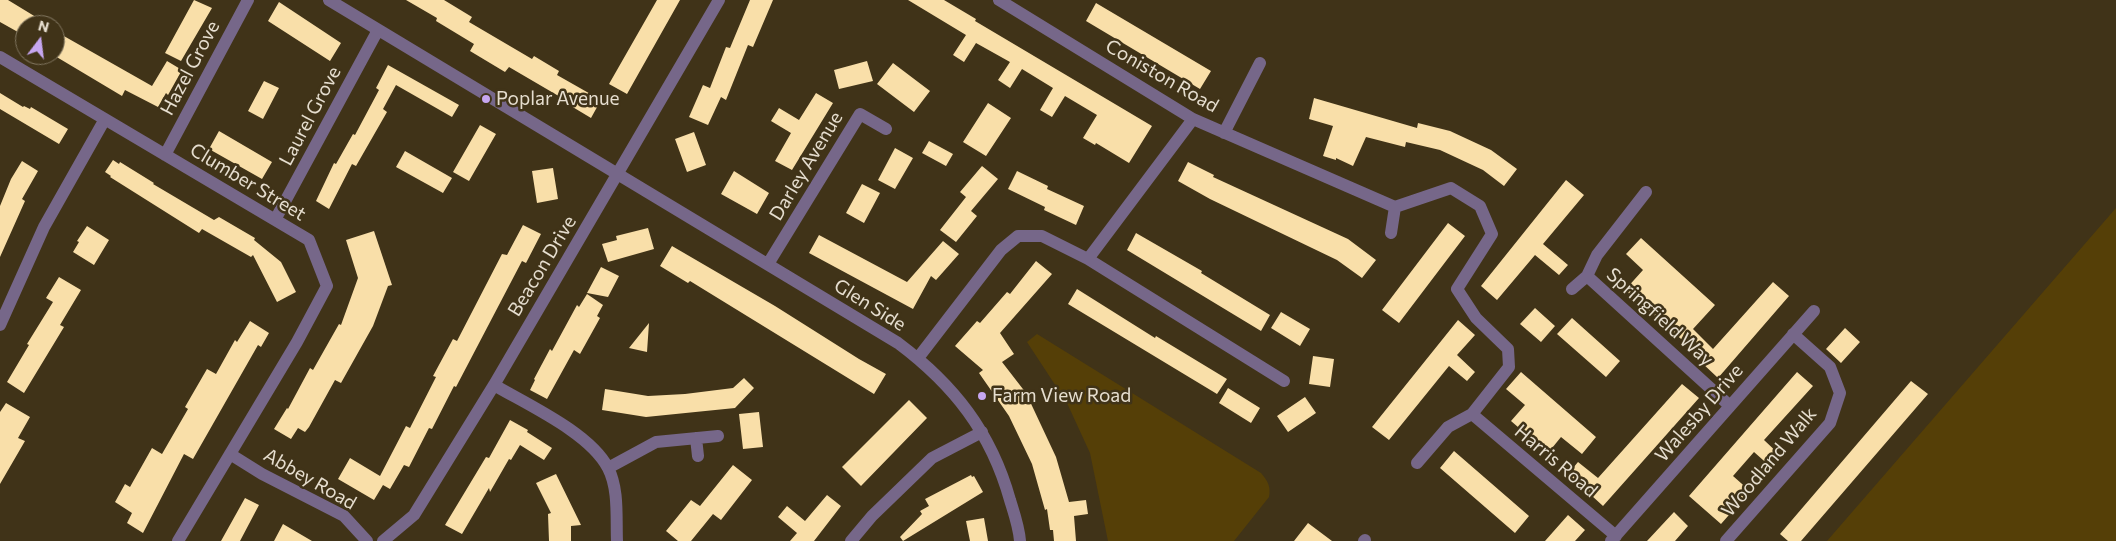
<!DOCTYPE html>
<style>
body{margin:0}
#map{position:relative;width:2116px;height:541px;overflow:hidden;background:#403318;font-family:Commissioner,sans-serif}
canvas{display:block}
.north{position:absolute;left:15px;top:15px;width:50px;height:50px;box-sizing:border-box;background:#403318;border:1px solid #827761;border-radius:50%;rotate:15deg;font-size:14px;font-weight:700;line-height:20px;text-align:center;color:#e6decf}
.north::after{content:'';display:block;margin:auto;width:18px;height:22px;background:#c6a6f0;clip-path:polygon(50% 0,100% 100%,50% 72%,0 100%)}
</style>
<div id="map">
<canvas width="2116" height="541"></canvas>
<div class="north">N</div>
</div>
<script>
const g = document.querySelector('canvas').getContext('2d');
g.lineJoin = 'round';
function fill(path, color) {
  g.fillStyle = color;
  g.fill(path, 'evenodd');
}
function strokePath(path, color, width, dash) {
  g.strokeStyle = color;
  g.lineWidth = width;
  g.lineCap = dash ? 'butt' : 'round';
  g.setLineDash(dash || []);
  g.stroke(path);
}
function drawText(font, color, halo, rows, align = 'center') {
  g.font = font + ' Commissioner,sans-serif';
  g.lineWidth = 5;
  g.setLineDash([]);
  g.textBaseline = 'middle';
  g.strokeStyle = halo;
  g.fillStyle = color;
  for (const [text, x, y, turn = 0] of rows) {
    g.save();
    g.translate(x, y);
    g.rotate((+turn || 0) * Math.PI / 180);
    g.textAlign = isNaN(turn) ? turn : align;
    if (halo) g.strokeText(text, 0, 0);
    g.fillText(text, 0, 0);
    g.restore();
  }
}
fill(new Path2D(`
 M2116,208V541H1827Z
 M1037,334L1261,473C1268,481 1271,487 1269,497L1234,541H1108L1090,453L1067,403L1027,342Z`), '#553f07');
fill(new Path2D(`
 M0,0H8L49,25H25V36L0,22Z
 M194,0L212,8L181,61L165,53Z
 M406,0H444L472,17L469,22L532,59L534,56L559,71L557,75L601,100L591,118L561,100L562,98L509,67L505,72L470,51L474,44L436,21L437,18Z
 M657,0H680L627,94L609,84Z
 M750,0H773L753,47L748,45L726,100L721,97L708,125L689,117L703,85L710,88L726,47L730,48Z
 M908,0H944L976,19L975,21L1152,126L1129,163L1096,143L1095,145L1083,138L1097,115L1065,96L1052,117L1040,110L1053,88L1022,69L1010,88L998,80L1010,62L976,43L964,62L953,55L966,35Z
 M279,2L341,43L330,61L268,21Z
 M1096,3L1211,71L1200,89L1086,21Z
 M55,31L152,86L167,61L182,70L168,95L166,93L158,107L125,90L122,96L55,56Z
 M867,61L873,81L839,89L834,70Z
 M893,63L930,91L914,112L877,84Z
 M388,65L459,105L452,117L396,85L383,109L387,112L356,166L352,164L329,209L316,201L334,163L336,164L353,134L355,135L379,90L376,88Z
 M264,81L279,88L263,119L248,111Z
 M0,93L23,107L24,106L30,109L31,107L68,129L59,144L0,109Z
 M816,93L833,103L792,170L775,161L791,133L771,121L779,108L799,120Z
 M1314,98L1417,128L1418,123L1450,131L1491,150L1517,169L1504,186L1483,170L1440,150L1406,142L1405,147L1366,137L1353,166L1336,158V160L1323,156L1333,126L1309,119Z
 M988,103L1011,118L986,156L963,142Z
 M480,125L496,134L469,181L453,172Z
 M219,131L272,162L262,179L209,149Z
 M694,132L706,165L687,172L675,139Z
 M929,141L953,154L946,166L922,153Z
 M895,148L913,158L895,189L878,180Z
 M405,151L452,178L443,193L396,167Z
 M113,160L119,164L120,162L154,183L153,184L214,220L219,217L255,238L254,240L281,262L296,292L277,302L253,255L251,257L202,229L199,233L110,177L111,176L105,172Z
 M22,161L38,171L22,199L25,201L0,257V206L11,179Z
 M1188,162L1214,175L1213,177L1348,239L1376,260L1362,278L1337,260L1210,199L1178,181Z
 M982,166L998,179L971,211L977,216L956,242L940,230L966,197L960,192Z
 M553,168L558,199L537,203L532,171Z
 M734,171L769,193L757,214L721,194Z
 M1017,171L1048,186L1047,189L1084,206L1076,225L1044,210L1045,207L1008,189Z
 M1566,180L1584,195L1543,244L1568,265L1559,275L1535,255L1497,300L1481,286Z
 M862,184L880,193L864,223L846,213Z
 M1448,223L1465,236L1399,323L1382,310Z
 M523,225L541,234L526,263L522,261L456,387L454,386L432,429L429,428L409,467L404,465L390,489L383,485L374,500L338,479L350,458L380,476L406,426L410,428L436,377L433,376L453,339L457,341L502,254L507,255Z
 M87,226L109,240L94,265L73,252L79,242L77,241Z
 M648,228L654,249L608,262L602,244L617,240L616,236Z
 M374,231L392,285L388,286L373,326L341,383L335,380L309,427L305,432L298,428L291,439L274,429L287,408L288,409L310,368L313,370L339,324L341,325L358,278L346,240Z
 M1136,233L1202,271L1201,273L1270,315L1261,331L1127,250Z
 M819,235L907,282L943,241L959,254L936,280L931,276L913,309L809,253Z
 M1641,238L1715,305L1693,329L1713,349L1773,282L1789,296L1718,378L1701,362L1704,359L1625,290L1643,270L1626,254Z
 M672,246L775,306L859,359L886,374L874,394L690,281L688,283L660,266Z
 M1036,261L1052,274L1000,333L1014,354L1002,362L1026,393L1056,457L1069,502L1086,500L1088,514L1074,516L1076,541H1054L1053,530H1050L1047,509L1045,510L1032,464L1009,416L979,373L983,370L955,346L977,321L980,323L1007,292L1010,294Z
 M601,267L619,276L608,297L587,293Z
 M59,277L81,290L60,325L64,327L24,393L7,382L29,345L27,344L53,302L46,298Z
 M1077,289L1155,338L1156,336L1227,379L1217,394L1068,304Z
 M587,294L603,305L597,316L600,318L580,354L574,350L547,399L530,390L535,380L534,379L550,349L552,351L577,305L579,307Z
 M1535,308L1555,326L1541,342L1520,324Z
 M1281,312L1310,329L1300,346L1271,328Z
 M1572,318L1620,361L1606,377L1557,334Z
 M1458,320L1475,335L1457,355L1475,372L1467,381L1449,366L1389,440L1372,427Z
 M250,321L269,333L261,347L258,345L193,459L184,454L143,533L127,523L132,513L115,502L125,484L130,487L152,448L162,454L188,409L185,407L207,369L216,374L235,340L237,342Z
 M649,323L647,352L629,348Z
 M1845,328L1860,342L1841,363L1826,349Z
 M1313,356L1334,359L1330,387L1309,384Z
 M1521,372L1596,437L1582,454L1561,437L1548,453L1511,421L1525,405L1506,389Z
 M1797,372L1813,386L1764,440L1782,457L1772,468L1754,452L1733,476L1750,491L1721,524L1689,496Z
 M744,378L754,388L735,408L646,417L602,410L605,389L648,396L685,394L733,388Z
 M1911,381L1928,394L1801,541H1788L1780,534Z
 M1682,384L1699,398L1603,506L1568,474L1578,462L1598,478Z
 M1228,388L1260,408L1251,423L1219,403Z
 M1305,397L1316,413L1288,432L1277,416Z
 M909,400L927,418L861,486L842,467Z
 M6,403L30,417L18,438L25,441L0,484V412Z
 M759,412L763,447L743,449L739,414Z
 M510,420L528,430L527,432L552,448L544,460L520,445L511,460L509,459L490,492L489,488L462,534L445,525L486,457L489,458Z
 M1454,451L1529,516L1515,533L1440,468Z
 M733,465L752,480L721,520L713,514L691,541H678L666,531L691,500L700,506Z
 M556,474L581,525L571,526V541H549L548,514L551,513L536,483Z
 M971,475L972,477L974,476L983,492L903,541L900,537L922,514L920,511L929,506L925,499Z
 M827,495L841,506L814,541H790L797,533L778,517L787,506L805,521Z
 M245,498L259,505L240,541H221Z
 M1674,512L1688,526L1675,541H1647Z
 M1568,515L1585,530L1575,541H1545Z
 M984,518L988,541H970L966,521Z
 M1308,523L1332,541H1294Z
 M283,524L312,541H274Z`), '#f9dfa9');
strokePath(new Path2D(`
 M329,0L898,343C954,385 991,432 1010,500C1014,513 1019,527 1020,541
 M999,0L1193,119L1395,207
 M0,57L309,240L327,286L297,342L178,541
 M1224,133L1260,63
 M165,155L248,0
 M1646,192L1597,255L1587,276L1730,406
 M1395,207L1451,188L1480,206L1492,234L1457,289L1476,318L1508,349L1509,367L1472,414L1448,427L1417,463
 M275,220L378,30
 M1391,233L1395,207
 M1088,259L1193,119
 M768,264L860,114L886,129
 M1572,289L1587,276
 M0,325L44,227L105,119
 M918,358L1001,250L1018,236H1042L1088,259L1284,381
 M494,385C528,405 590,433 608,468C619,489 616,518 617,541
 M1472,414L1616,536
 M696,438L698,456
 M230,454L262,474L344,516L367,541
 M608,468L656,442L718,436
 M383,541L414,515L494,385L719,0
 M851,541L872,516L932,458L982,432
 M1364,541L1365,540
 M1611,541L1814,311
 M1726,541L1830,423L1840,393L1830,367L1793,334`), '#766789', 12);
for (const [x, y, r, color] of [
 [486,99,5,"#c6a6f0"],
 [982,396,5,"#c6a6f0"]
]) {
  const dot = new Path2D();
  dot.arc(x, y, r, 0, 2 * Math.PI);
  g.fillStyle = color;
  g.fill(dot);
  strokePath(dot, '#403318', 2);
}
drawText('19px', '#e6decf', '#403318', [
 ["Hazel Grove",190,68,-62],
 ["Coniston Road",1162,76,30],
 ["Laurel Grove",310,116,-62],
 ["Darley Avenue",806,166,-59],
 ["Clumber Street",248,182,31],
 ["Beacon Drive",542,266,-59],
 ["Glen Side",870,305,32],
 ["Springfield Way",1660,317,42],
 ["Walesby Drive",1699,413,-49],
 ["Harris Road",1556,461,40],
 ["Woodland Walk",1769,462,-50],
 ["Abbey Road",310,479,30]
]);
drawText('19px', '#e6decf', '#403318', [
 ["Poplar Avenue",496,99],
 ["Farm View Road",992,396]
], 'left');
</script>
